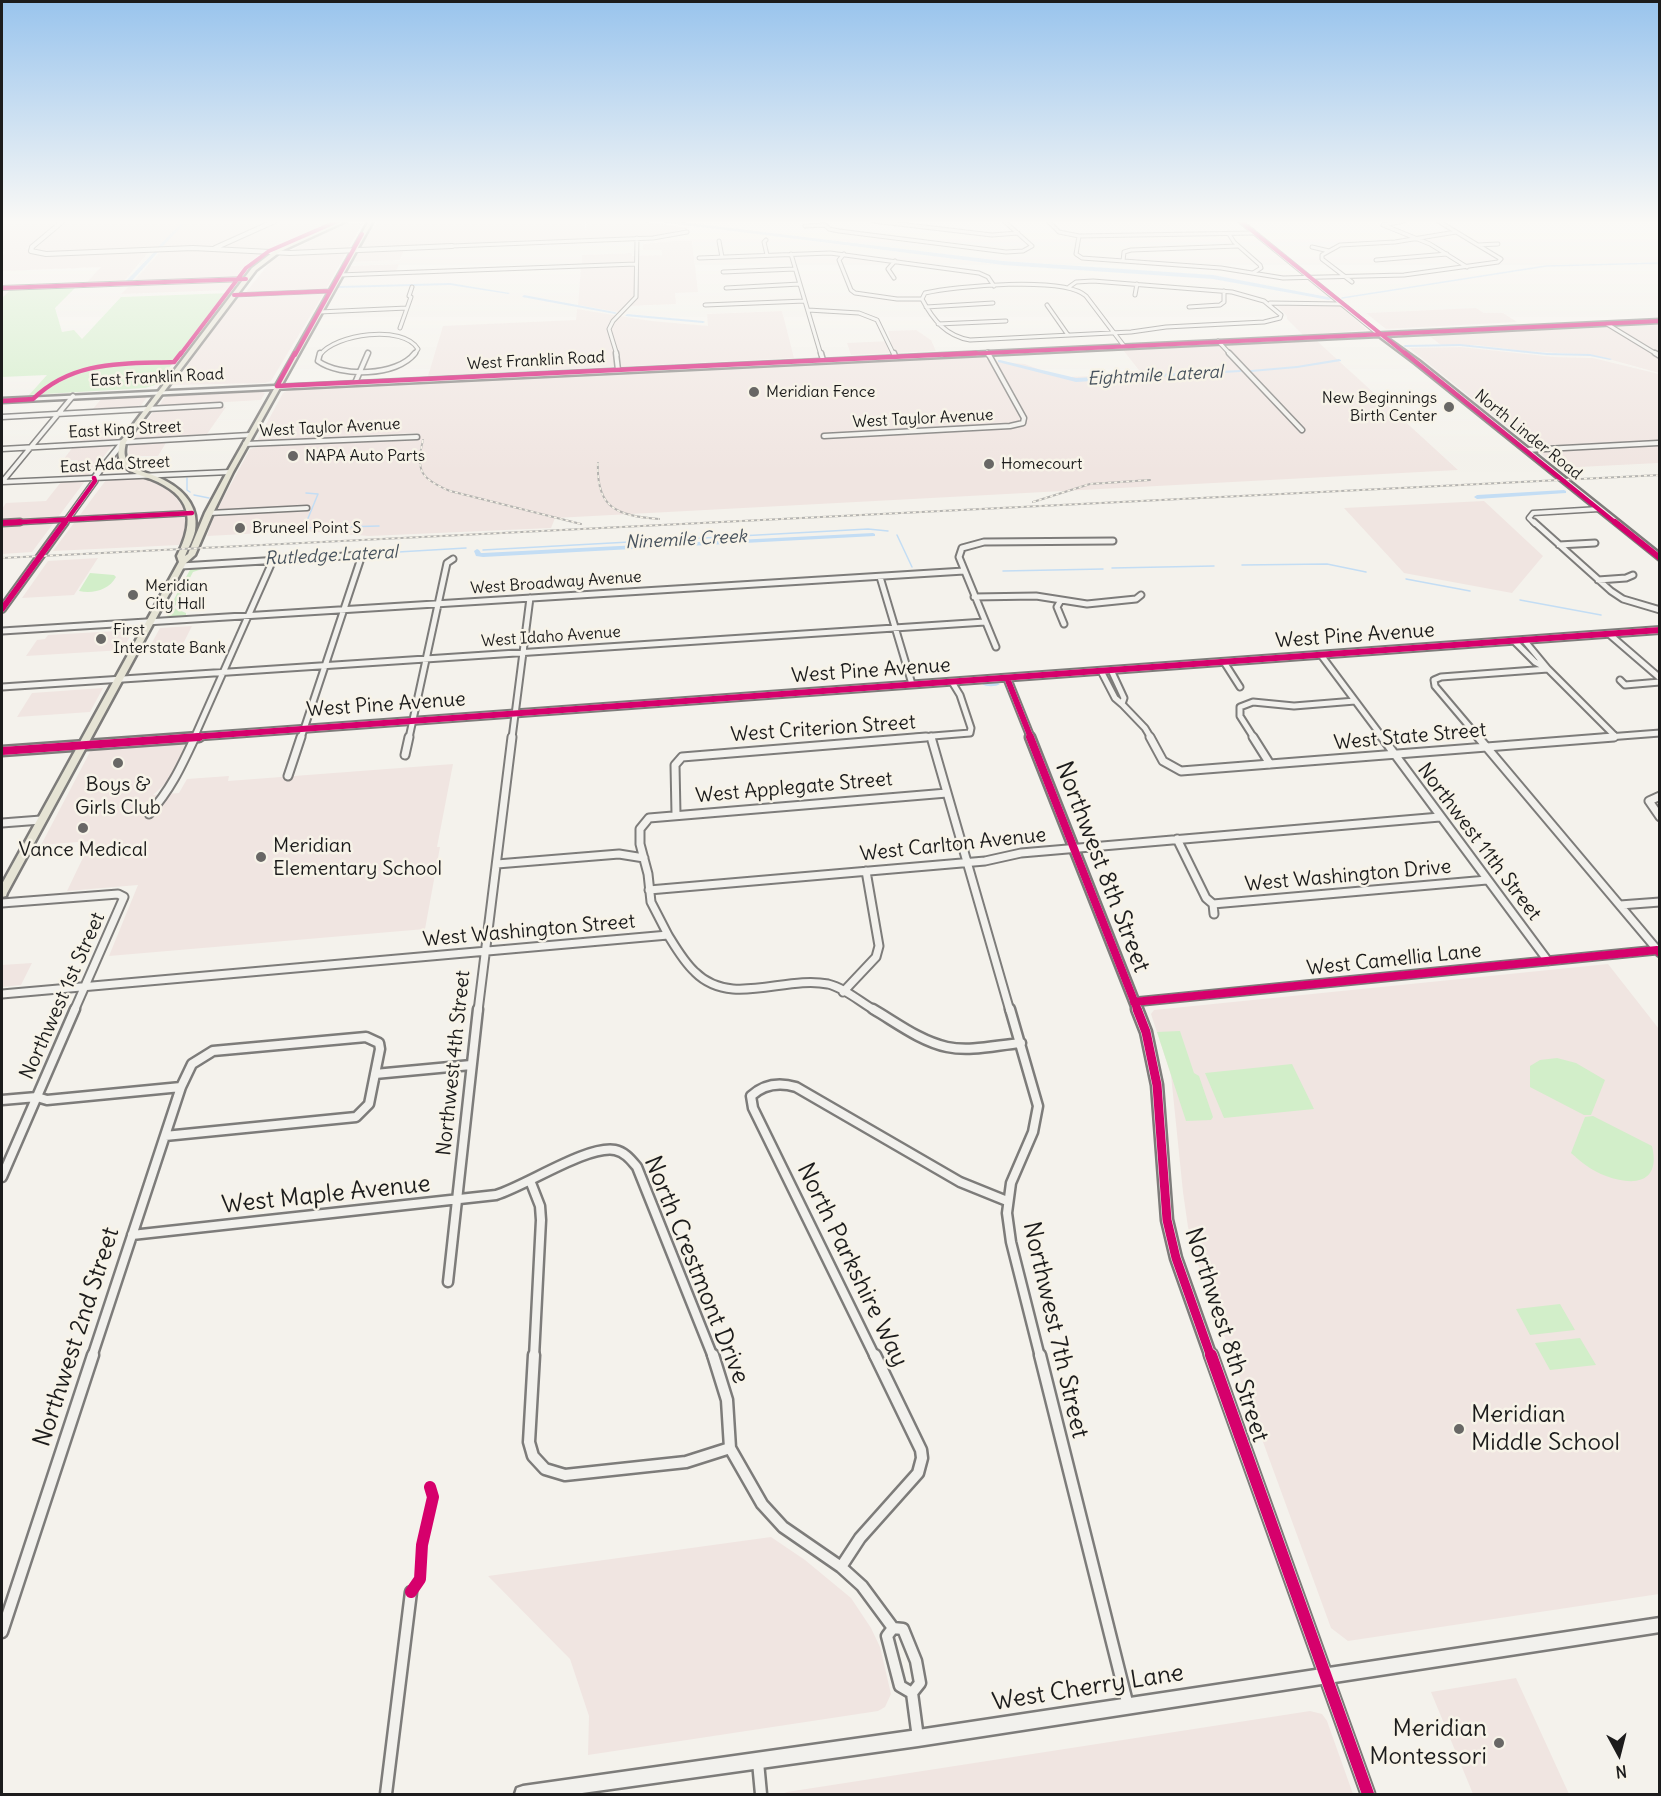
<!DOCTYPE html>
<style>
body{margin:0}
#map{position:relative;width:1661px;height:1796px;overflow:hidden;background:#f4f2ec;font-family:Delius,sans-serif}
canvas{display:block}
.frame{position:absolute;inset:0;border:3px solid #1c1c1c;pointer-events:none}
.north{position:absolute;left:1589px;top:1724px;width:60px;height:60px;-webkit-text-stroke:4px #f7f3e8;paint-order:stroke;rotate:173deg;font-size:16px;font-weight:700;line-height:24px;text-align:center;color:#1c1c1c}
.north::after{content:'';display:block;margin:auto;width:21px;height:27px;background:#1c1c1c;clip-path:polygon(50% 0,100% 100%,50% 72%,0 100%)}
</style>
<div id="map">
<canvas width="1661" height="1796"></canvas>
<div class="frame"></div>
<div class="north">N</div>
</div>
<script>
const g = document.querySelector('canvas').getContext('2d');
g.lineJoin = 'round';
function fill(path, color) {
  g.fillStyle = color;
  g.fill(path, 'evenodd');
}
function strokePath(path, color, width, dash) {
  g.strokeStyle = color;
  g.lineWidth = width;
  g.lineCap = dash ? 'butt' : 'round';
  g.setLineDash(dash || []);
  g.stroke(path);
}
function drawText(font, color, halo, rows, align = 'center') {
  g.font = font + ' Delius,sans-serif';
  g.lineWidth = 5;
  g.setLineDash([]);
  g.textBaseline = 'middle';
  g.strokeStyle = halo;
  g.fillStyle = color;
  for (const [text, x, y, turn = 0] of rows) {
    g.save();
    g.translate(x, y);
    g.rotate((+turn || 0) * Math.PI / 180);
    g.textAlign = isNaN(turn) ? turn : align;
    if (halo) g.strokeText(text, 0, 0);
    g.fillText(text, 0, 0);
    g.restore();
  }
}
fill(new Path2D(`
 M2,221H58L26,249H35L66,221H333L259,255L244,267L235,278L132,283L161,251H150L122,283L87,282L101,267L2,271V255L5,254L2,249Z
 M378,221H585V232L587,221H636L689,228L653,236L360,247Z
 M344,223L362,224L326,289L245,293L272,260Z
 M673,241H692L698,292L675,293L676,304L627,306L618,312L578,305L582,255L632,253V256L662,255L661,250H643V244Z
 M404,250L400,260L352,262L356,253L363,251Z
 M399,264L396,271L346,273L349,266Z
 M233,281L227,290L121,294L129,286Z
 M324,293L271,381L265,383L173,385L237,298Z
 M1306,303L1341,306L1367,330L1303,335L1287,319V316L1277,306Z
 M1476,308L1484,313H1503L1517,322L1386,329L1366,313Z
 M577,309L651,321L708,326L707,314L782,311L794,358L428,376L443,326L576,320Z
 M1659,325V373L1594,355L1525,351L1476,345H1441L1428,335Z
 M916,330L931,340L936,351L851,355L847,343L891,341L888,331Z
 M1316,340L1458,470L555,518L551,528L369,536L302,531L207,536L214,516L308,511L310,506L217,510L250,449L257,447L416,438L418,433L257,441L283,393L290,389L980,355L989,361L1025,364L1051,374L1069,377L1142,374L1123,350Z
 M1461,347L1554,357L1593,358L1659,374V463L1559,468L1409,348Z
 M259,390L265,393L261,400L159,406L164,398L175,394Z
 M148,396L139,408L92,410L102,398Z
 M226,407L207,434L170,436L158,456H128L129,445L153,412Z
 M127,426L116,439L80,441L89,428Z
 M109,445L112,446L88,476L65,477L78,460H63L73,447Z
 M145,478L170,491L185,509L187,531L179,545L53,551L106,480Z
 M85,481L32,552L2,554V509L6,503L46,501L61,482Z
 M1484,501L1543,556L1512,593L1404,573L1344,508Z
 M98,558L74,595L22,598L48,561Z
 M192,626L182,646L149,648L160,628Z
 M133,630L123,650L26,656L37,640L45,639L48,635Z
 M103,688L90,712L17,717L32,693Z
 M186,743L169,780L153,795L179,793L187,779L229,776L228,781L453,764L437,847H440L425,929L109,956L138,885L67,891L91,841L41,845L91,750Z
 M32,963L21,985L2,987V965Z
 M1608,964L1659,1029V1594L1348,1641L1331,1628L1198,1264L1188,1227L1183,1192L1171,1075L1151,1014L1154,1010Z
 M771,1537L805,1560L851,1598L871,1628L880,1647L891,1694L885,1707L878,1711L588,1755L589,1716L570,1659L488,1576Z
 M1516,1678L1569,1794H1473L1431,1692Z
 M1310,1711L1322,1714L1327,1721L1353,1794H782L787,1792Z`), '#f0e5e1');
fill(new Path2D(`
 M78,285L55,308L62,332L74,330L82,339L121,297L231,293L203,331L193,339L155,385L145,388L29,395L47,375L2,377V298L12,288Z
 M211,566L193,572L174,608L186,613V615L169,617L166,614L191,568Z
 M90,573L114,575L116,577C109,590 93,594 79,591Z
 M1180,1031L1194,1073L1199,1076L1213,1117L1211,1120L1186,1121L1157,1032Z
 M1557,1058L1576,1063L1605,1080L1591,1115H1584L1530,1087V1066L1540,1060Z
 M1292,1064L1314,1109L1224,1118L1205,1073Z
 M1593,1116L1652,1146C1661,1184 1633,1186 1606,1176C1592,1171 1581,1162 1571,1153L1585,1117Z
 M1560,1304L1575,1330L1530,1335L1516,1309Z
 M1580,1338L1596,1365L1550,1370L1535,1343Z`), '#d2eec9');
strokePath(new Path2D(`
 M1342,298L1546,266L1660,263
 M187,478V490L190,492
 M306,493L318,494L304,528L379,526
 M194,495L209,498
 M897,535L912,567
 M483,550L868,529L888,531
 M364,554L466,548
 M1242,565L1327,564L1366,572
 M1112,568L1214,566
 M1003,571L1103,569
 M1406,579L1470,591
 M1520,600L1601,615`), '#c3ddf4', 1.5);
fill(new Path2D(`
 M173,221H178L184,224L161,248H159V246L180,224Z
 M156,250L159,251L130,283H126V281Z
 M450,283L510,293L508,294L450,285L339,288L337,287L339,286Z
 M524,295L615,312L617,313L615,314L522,297Z
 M627,314L703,321L705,322L703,323L625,316Z
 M1460,344L1547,353L1590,354L1612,359L1610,360L1590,356L1547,355L1460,346L1405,347L1403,346L1405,345Z
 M1339,359L1341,360V361L1297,368L1251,372L1249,371L1251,370L1297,366Z
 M1000,360L1076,378L1240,370L1242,371L1240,372L1076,382L998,362V360Z
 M1564,490L1566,491V493L1477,499L1474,497L1477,495Z
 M873,533L875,534V536L483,557L476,556L474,551L477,549L479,550L481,553H483Z
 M983,682H996L1000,684C996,687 986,687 982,684Z`), '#c3ddf4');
fill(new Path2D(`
 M654,221H672L1003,261L1213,275L1333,298L1329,300L1213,279L1003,265Z`), '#c3ddf4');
const minorFar5 = new Path2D(`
 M873,221L992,235L1018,233
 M1048,221L1059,232L1079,236L1254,233
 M1438,221L1501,259
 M1383,225L1430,244L1467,267
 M1383,225L1404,221
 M805,226L825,225L829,229L839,231L1006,252L1023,251L1032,246L1004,221
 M1229,234L1234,242L1260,265L1261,268L1253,273
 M1079,236L1076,254L1082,258L1221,268L1283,278L1404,275L1498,262L1501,259
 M766,240L764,242L767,255
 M719,241L722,257
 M1478,245L1498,244
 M452,246L653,238L687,232
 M1312,247L1329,251
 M791,254L821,355
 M844,254L839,260L851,290L855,293L897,299H922
 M699,258L830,253L979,273L988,277L994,286
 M1376,260L1447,254
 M1123,261L1124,252L1131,250L1238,246
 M723,272L795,269
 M339,275L636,264
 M894,278L888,269L895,261
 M1352,282L1322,259V255L1340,245L1395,242L1456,232
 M726,288L800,284
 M234,295L330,291
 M1135,295L1137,284
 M922,299C933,320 946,336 970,340L1131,332L1166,327L1264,322L1280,318L1281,315L1264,301L1232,292L1093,281L1076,282L1069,287
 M922,299L925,293C954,286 1065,276 1086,296L1124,346
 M1270,303L1342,304
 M705,305L805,301
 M1047,305L1068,335
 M926,307L993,303
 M1189,307L1220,305L1224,302V291
 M808,310L859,313L877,320L894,355
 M319,312L407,308
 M938,324L1006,321
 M1607,324L1658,355
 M400,328L411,297L409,296L412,287
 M1218,341L1231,355
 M987,352L988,355
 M320,355C335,334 403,324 418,349L414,355
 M617,355L609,329L613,321L636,297L637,238`);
const minorFar4 = new Path2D(`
 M320,353L318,361C340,377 397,377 415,353
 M616,353L618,370
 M821,353L823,360
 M894,353L895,356
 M1229,353L1302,430
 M1655,353L1660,356
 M355,383L368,353
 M2,417L220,405
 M824,436L1010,426L1023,423L1024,418L988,353
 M245,444L417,437
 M2,449L250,435
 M1526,450L1658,443
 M2,482L230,472
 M2,482L73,396
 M209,513L307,508
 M2,523L192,513
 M1535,524L1529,518L1533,513L1599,509`);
const minorFar3 = new Path2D(`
 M1534,522L1611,591L1623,599L1660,610
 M2,523L20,522
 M1559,545L1595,543
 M181,566L362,555L301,738
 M880,577L912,684
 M1598,580L1626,578L1633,575
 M974,597L1036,596L1087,604L1136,599L1141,595
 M1061,600L1057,607L1064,624
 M2,631L964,571
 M1609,634L1660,678
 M1514,641L1535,662L1548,669L1524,640
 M996,647L959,557L962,548L984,542L1113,541
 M1321,655L1383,738
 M1224,662L1240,687
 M1101,671L1115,698L1122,704L1124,698L1111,670
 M1620,680L1625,685L1660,682
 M2,687L985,622
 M1122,704L1145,728L1151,738
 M194,738L273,560
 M409,738L447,563L453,559
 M512,738L530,598
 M908,738L970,733L971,728L960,695L952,682
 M1254,738L1240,716V707L1253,702L1294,706L1355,701
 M1479,738L1435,686L1434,680L1441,677L1548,669L1615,736
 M1595,738L1660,733`);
const minorFar2 = new Path2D(`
 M931,737L1010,1011
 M1150,737L1163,761L1181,771L1614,737
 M1253,737L1270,764
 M1382,737L1548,961
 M1478,737L1660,953
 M405,755L409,737
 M288,776L301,737
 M1660,796L1649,801L1660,817
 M149,814C171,789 181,767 195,737
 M676,814L675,765L682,757L926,737
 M2,823L41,820
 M1177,839L1206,898L1213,904L1214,914
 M497,864L619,854L644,858
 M649,890L985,861L1021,853L1440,817
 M2,903L118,894L124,897L74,1011
 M1213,904L1487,880
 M1620,905L1660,902
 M668,935L651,902L648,874L640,844V829L649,818L947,793
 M843,992L876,957L879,946L866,871
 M2,994L668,935C676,948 684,962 695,972C731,1008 785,975 828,984C845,988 860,1002 876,1011
 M1134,1002L1657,950
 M478,1011L512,737`);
const minorFar1 = new Path2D(`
 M873,1009C897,1023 920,1041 947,1047C971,1052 997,1045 1021,1043
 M1010,1009L1038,1106L1033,1132L1011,1183L1007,1213L1011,1242L1040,1357
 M375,1074L471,1065
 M2,1100L37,1097L47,1100L181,1087
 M2,1177L75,1009
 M531,1183L540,1206L541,1220L534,1357
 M132,1235L496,1195C526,1186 587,1145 615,1150C625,1152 631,1160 637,1167L713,1357
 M448,1282L478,1009
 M92,1357L181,1087L192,1064L213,1051L366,1037L379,1043L380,1049L369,1104L356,1117L165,1136
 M875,1357L753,1108L751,1096C764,1084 779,1082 796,1087L960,1182L1007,1201`);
const minor = new Path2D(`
 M534,1355L529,1442L533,1456L545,1469L565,1475L686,1462L730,1448
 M713,1355L727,1400L730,1448L762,1504L783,1527L841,1567L862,1586L893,1628
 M1040,1355L1128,1706
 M841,1567L860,1538L918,1473L922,1458L921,1450L875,1355
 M893,1628L903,1629L916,1661L920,1683L912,1693L900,1686L887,1636Z
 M2,1632L93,1355
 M912,1693L918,1738
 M758,1762L761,1794
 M386,1794L411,1592`);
const tertiaryFar5 = new Path2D(`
 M63,221L32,247L31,251L46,254L193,248L290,253L452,246
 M1240,221L1379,334
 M215,248L275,221
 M2,288L246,279`);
const tertiaryFar4 = new Path2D(`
 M64,524L95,481L94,478L123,442`);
const tertiaryFar3 = new Path2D(`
 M2,609L65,522
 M1007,678L1031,738
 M178,738L1660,630`);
const tertiaryFar2 = new Path2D(`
 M1030,737L1138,1011
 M2,751L199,737`);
const tertiaryFar1 = new Path2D(`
 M1137,1009L1146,1032L1157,1085L1167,1220L1176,1258L1211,1357`);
const tertiary = new Path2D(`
 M1211,1355L1368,1794`);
const secondary = new Path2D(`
 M1660,320V322L1384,336L1419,361L1660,554V560L1415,363L1379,336L2,402V399Z
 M1660,1618V1632L918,1746L575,1794H515L517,1788L523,1786L918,1730Z`);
const primary = new Path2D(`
 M341,221H346L281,251L256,270L126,442C125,448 123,455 127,460C132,470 145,472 155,476C178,485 200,503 195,531C193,540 188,548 185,556L188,554L205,513L227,472L369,221H373L233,472L213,513L195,555L186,563L7,893L6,896L2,897V884L179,562L177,556C196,519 191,495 151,479C140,475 126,472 120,460C117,454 119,448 120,442L252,268L277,249Z`);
strokePath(minorFar5, '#7d7c7a', 5);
strokePath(minorFar4, '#7d7c7a', 7);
strokePath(minorFar3, '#7d7c7a', 9);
strokePath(minorFar2, '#7d7c7a', 11);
strokePath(minorFar1, '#7d7c7a', 13);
strokePath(minor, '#7d7c7a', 15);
strokePath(tertiaryFar5, '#7d7c7a', 6);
strokePath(tertiaryFar4, '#7d7c7a', 8);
strokePath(tertiaryFar3, '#7d7c7a', 10);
strokePath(tertiaryFar2, '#7d7c7a', 13);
strokePath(tertiaryFar1, '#7d7c7a', 15);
strokePath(tertiary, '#7d7c7a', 17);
strokePath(secondary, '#7d7c7a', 5);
strokePath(primary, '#7d7c7a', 5);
strokePath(minorFar5, '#f2f1ed', 3);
strokePath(minorFar4, '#f2f1ed', 4);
strokePath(minorFar3, '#f2f1ed', 5);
strokePath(minorFar2, '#f2f1ed', 7);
strokePath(minorFar1, '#f2f1ed', 8);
strokePath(minor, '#f2f1ed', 10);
strokePath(tertiaryFar5, '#f2f1ed', 4);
strokePath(tertiaryFar4, '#f2f1ed', 5);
strokePath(tertiaryFar3, '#f2f1ed', 6);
strokePath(tertiaryFar2, '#f2f1ed', 8);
strokePath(tertiaryFar1, '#f2f1ed', 10);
strokePath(tertiary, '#f2f1ed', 13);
fill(secondary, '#f2f1ed');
fill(primary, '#e6e4d5');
const rail = new Path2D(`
 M423,440C415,471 421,479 450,491L581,524
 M598,463C596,508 617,516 659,519
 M1033,502L1090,484L1150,480
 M2,558L1660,475`);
strokePath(rail, '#b4b3b0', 2);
strokePath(rail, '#f7f3e8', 1.5, [3]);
strokePath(new Path2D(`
 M1240,221L1407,355
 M2,288L246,279
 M234,295L330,291
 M180,355L246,268L269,251L338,221
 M295,355L362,234
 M944,355L1660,321`), '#d6006c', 4);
strokePath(new Path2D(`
 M1405,353L1617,524
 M277,386L976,353
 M277,386L295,353
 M2,401L33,399C73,360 122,364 174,362L181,353
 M2,523L192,513
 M64,524L95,481L94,478`), '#d6006c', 4.5);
strokePath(new Path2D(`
 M1615,522L1660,558
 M2,523L20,522
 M2,609L65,522
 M1007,678L1031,738
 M178,738L1660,630`), '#d6006c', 6);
strokePath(new Path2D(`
 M1030,737L1138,1011
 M2,751L199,737
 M1134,1002L1657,950L1660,953`), '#d6006c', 8);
strokePath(new Path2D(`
 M1137,1009L1146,1032L1157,1085L1167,1220L1176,1258L1211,1357`), '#d6006c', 9);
strokePath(new Path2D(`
 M1211,1355L1368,1794
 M411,1592L420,1579L422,1545L433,1497L430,1487`), '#d6006c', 12);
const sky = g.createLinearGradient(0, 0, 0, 472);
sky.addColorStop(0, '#99c4ed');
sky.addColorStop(0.47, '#faf9f6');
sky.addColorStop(1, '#faf9f600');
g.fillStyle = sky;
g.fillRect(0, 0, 1661, 472);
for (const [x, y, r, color] of [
 [754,392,6,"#686765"],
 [1449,407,6,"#686765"],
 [293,456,6,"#686765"],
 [989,464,6,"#686765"],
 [240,528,6,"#686765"],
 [133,595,6,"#686765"],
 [101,639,6,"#686765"],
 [118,763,6,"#686765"],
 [83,828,6,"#686765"],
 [261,857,6,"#686765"],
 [1459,1429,6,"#686765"],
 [1499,1743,6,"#686765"]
]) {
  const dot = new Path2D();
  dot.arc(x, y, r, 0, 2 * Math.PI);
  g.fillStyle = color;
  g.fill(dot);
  strokePath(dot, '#f7f3e8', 2);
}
drawText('16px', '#1c1c1c', '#f7f3e8', [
 ["West Franklin Road",536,361,-3],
 ["East Franklin Road",157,378,-3],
 ["West Taylor Avenue",923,419,-3],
 ["West Taylor Avenue",330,428,-3],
 ["East King Street",125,430,-3],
 ["North Linder Road",1528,435,39],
 ["East Ada Street",115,465,-3],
 ["West Broadway Avenue",556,583,-4],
 ["West Idaho Avenue",551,637,-4]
]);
drawText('16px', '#1c1c1c', '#f7f3e8', [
 ["Meridian Fence",766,392],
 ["New Beginnings",1437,398,"right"],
 ["Birth Center",1437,416,"right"],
 ["NAPA Auto Parts",305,456],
 ["Homecourt",1001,464],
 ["Bruneel Point S",252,528],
 ["Meridian",145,586],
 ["City Hall",145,604],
 ["First",113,630],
 ["Interstate Bank",113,648]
], 'left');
drawText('italic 18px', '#48535e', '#f7f3e8', [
 ["Eightmile Lateral",1155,376,-3],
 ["Ninemile Creek",686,540,-3],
 ["Rutledge Lateral",331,556,-3]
]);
drawText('20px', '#1c1c1c', '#f7f3e8', [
 ["West Pine Avenue",1355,636,-4],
 ["West Pine Avenue",871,671,-4],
 ["West Pine Avenue",386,705,-4],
 ["West Criterion Street",823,729,-4],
 ["West State Street",1410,737,-5],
 ["West Applegate Street",794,788,-5],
 ["Northwest 11th Street",1479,842,53],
 ["West Carlton Avenue",953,845,-6],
 ["West Washington Drive",1348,876,-5],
 ["West Washington Street",529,931,-5],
 ["West Camellia Lane",1394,960,-6],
 ["Northwest 1st Street",63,996,-66],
 ["Northwest 4th Street",454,1063,-84]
]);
drawText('20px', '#1c1c1c', '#f7f3e8', [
 ["Boys &",118,785],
 ["Girls Club",118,808],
 ["Meridian",273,846,"left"],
 ["Elementary School",273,869,"left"],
 ["Vance Medical",83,850]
]);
drawText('24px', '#1c1c1c', '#f7f3e8', [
 ["Northwest 8th Street",1102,867,69],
 ["West Maple Avenue",326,1195,-6],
 ["North Parkshire Way",852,1265,64],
 ["North Crestmont Drive",696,1270,68],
 ["Northwest 7th Street",1055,1330,77],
 ["Northwest 8th Street",1226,1335,72],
 ["Northwest 2nd Street",77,1337,-72],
 ["West Cherry Lane",1088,1688,-9]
]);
drawText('24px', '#1c1c1c', '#f7f3e8', [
 ["Meridian",1471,1415],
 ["Middle School",1471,1443],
 ["Meridian",1487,1729,"right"],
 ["Montessori",1487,1757,"right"]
], 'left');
</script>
